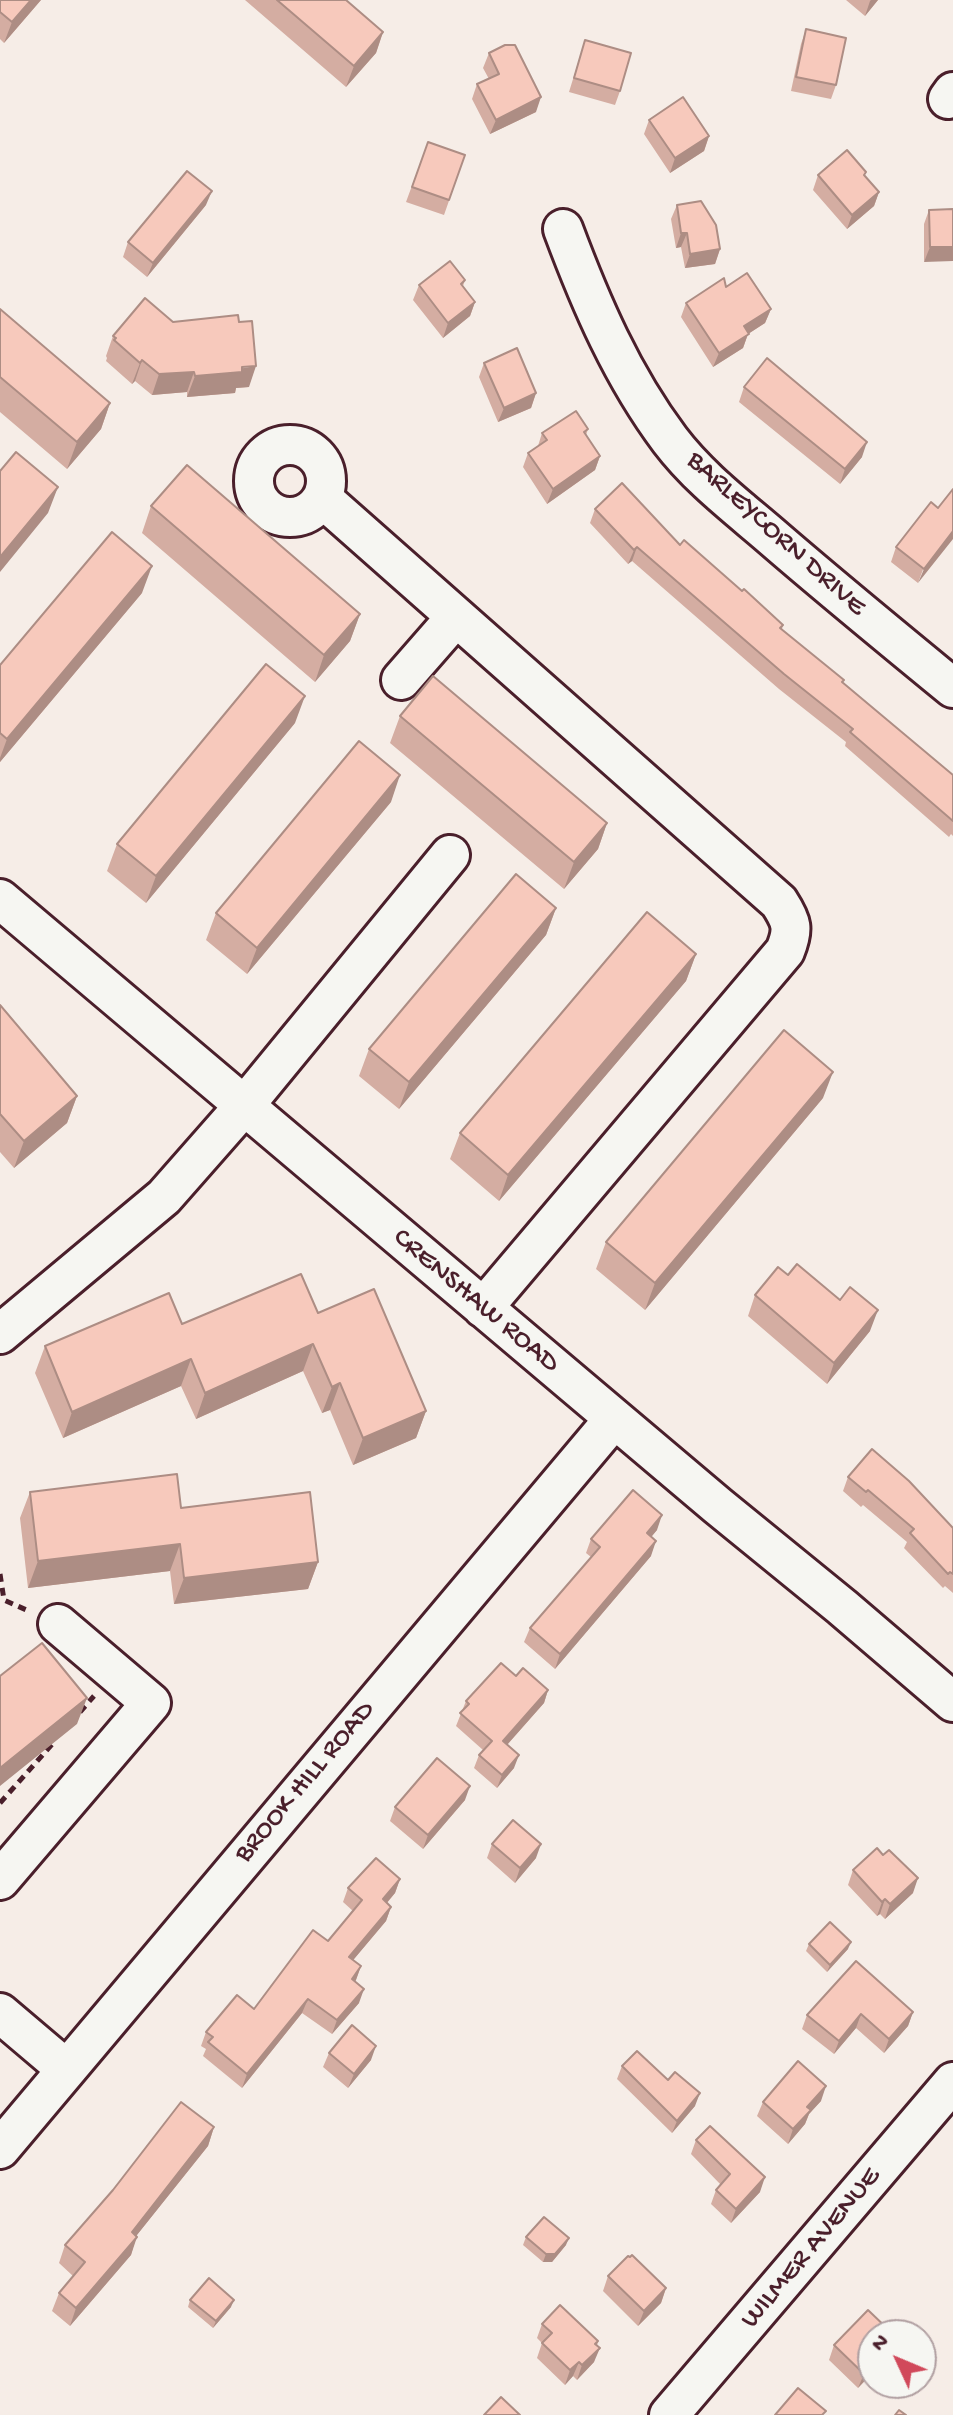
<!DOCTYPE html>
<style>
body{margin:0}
#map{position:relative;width:953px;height:2415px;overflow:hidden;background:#f6ede7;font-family:"Gochi Hand",sans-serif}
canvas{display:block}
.north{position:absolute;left:857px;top:2319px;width:80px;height:80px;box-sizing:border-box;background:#f6f6f2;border:2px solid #b1a0a2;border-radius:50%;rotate:314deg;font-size:22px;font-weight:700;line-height:32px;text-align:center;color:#4a1f2b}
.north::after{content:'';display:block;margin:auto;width:28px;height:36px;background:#d1495b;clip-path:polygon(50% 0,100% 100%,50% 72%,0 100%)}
</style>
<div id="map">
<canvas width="953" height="2415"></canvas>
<div class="north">N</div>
</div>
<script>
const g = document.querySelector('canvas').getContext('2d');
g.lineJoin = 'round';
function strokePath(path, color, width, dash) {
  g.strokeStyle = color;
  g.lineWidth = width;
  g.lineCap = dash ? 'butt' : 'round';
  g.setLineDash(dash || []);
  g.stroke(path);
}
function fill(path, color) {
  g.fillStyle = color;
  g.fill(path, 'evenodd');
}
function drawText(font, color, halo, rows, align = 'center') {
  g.font = font + ' "Gochi Hand",sans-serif';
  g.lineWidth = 8;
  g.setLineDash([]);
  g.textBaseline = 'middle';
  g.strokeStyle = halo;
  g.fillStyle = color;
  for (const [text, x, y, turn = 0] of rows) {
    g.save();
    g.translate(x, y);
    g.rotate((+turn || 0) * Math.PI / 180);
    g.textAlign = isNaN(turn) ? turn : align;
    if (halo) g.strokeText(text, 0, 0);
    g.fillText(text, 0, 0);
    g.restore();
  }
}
const minor = new Path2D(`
 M948,99L953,92
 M563,229C591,304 622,376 670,440C698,477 736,506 771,536C831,588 892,638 953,688
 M254 481a36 36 0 1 1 72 0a36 36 0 1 1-72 0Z
 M322,498L779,902C792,922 794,929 785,951L483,1308
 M401,680L456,617
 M0,899L718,1506L842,1607L953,1702
 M0,1334L164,1197L244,1106L450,855
 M0,1880L151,1703L58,1624
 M0,2013L66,2069
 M0,2149L614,1419
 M669,2415L953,2082`);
strokePath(minor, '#4a1f2b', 44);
strokePath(new Path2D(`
 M0,1574L4,1600L31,1612
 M80,1712L94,1696
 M0,1803L55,1741`), '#4a1f2b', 5, [8, 6]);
strokePath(minor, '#f6f6f2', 38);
fill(new Path2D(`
 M0,0H41L4,43L0,39Z
 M245,0H346L383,32L376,53L346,87Z
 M846,0H878L865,16Z
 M806,29L836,85L831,99L791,91L801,44Z
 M585,40L620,91L615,105L569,92Z
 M489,53L536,112L490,134L472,99L477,84L489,79L483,68Z
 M649,120L709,136L704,151L670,173L644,134Z
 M428,142L465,155L444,215L406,202Z
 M818,175L879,192L874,206L847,229L813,190Z
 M206,205L147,277L123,257L128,242Z
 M677,205L720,249L715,264L685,268L681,247L676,248L671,219Z
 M953,209L924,262V224L929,210Z
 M465,280L463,286L475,302L470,316L443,338L413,300L419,285Z
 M726,287L771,309L765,323L748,334L743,348L713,367L681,317L686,303Z
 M0,309L110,403L101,429L67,469L0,412Z
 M113,336L249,387L236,388L235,393L187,397V392L152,395L135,381L132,384L106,361L107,358L106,356Z
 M484,363L536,393L531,408L498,422L479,377Z
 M744,387L862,457L840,484L739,402Z
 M588,429L586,435L600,456L595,470L547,504L523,467L528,453L538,446L542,433Z
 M953,489L918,583L891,562L896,547L938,508Z
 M151,506L360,614L350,641L315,682L142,533Z
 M595,509L680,545L742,591L783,625L782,629L843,683L953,775V836L951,834L949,837L845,746L846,742L779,689L632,561L628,564L590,523Z
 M142,593L0,762V665Z
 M400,716L607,823L598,849L564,889L390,743Z
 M295,723L146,903L107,871L117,844Z
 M391,802L247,974L206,940L216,913Z
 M556,908L546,935L399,1109L359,1076L369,1049Z
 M696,954L686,981L499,1201L450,1159L460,1133Z
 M0,1005L77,1096L67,1123L14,1168L0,1152Z
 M823,1098L645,1310L596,1269L606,1242Z
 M788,1275L840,1300L870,1331L827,1384L748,1316L755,1295Z
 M318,1313L426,1411L416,1438L353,1465L330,1410L322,1413L303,1371L196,1419L181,1386L63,1438L35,1373L45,1346L182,1324Z
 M848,1477L953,1528V1593L945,1586L943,1588L904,1548L907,1542L863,1505L861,1507L843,1491Z
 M30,1492L181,1508L318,1562L308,1589L174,1604L170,1571L28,1588L20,1518Z
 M657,1530L651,1537V1556L555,1669L524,1642L530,1628L591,1557L586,1553L591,1539Z
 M516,1676L548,1690L544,1703L507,1745L514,1768L497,1788L474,1768L479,1755L483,1750L456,1726L466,1701Z
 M465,1800L423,1849L390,1821L395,1807Z
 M492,1844L536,1858L515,1883L487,1858Z
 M853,1870L913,1893L885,1919L880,1914L877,1916L848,1885Z
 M400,1879L395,1893L387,1903L391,1907L386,1921L353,1960L361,1966L355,1982L359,2003L332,2034L302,2013L242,2088L203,2056L206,2049L201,2046L206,2032L254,2009L328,1941L353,1911L343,1902L348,1888Z
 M809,1944L848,1949L827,1972L806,1951Z
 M913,2012L908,2026L884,2053L856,2028L834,2054L802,2029L807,2015Z
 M329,2053L371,2060L348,2088L323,2067Z
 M622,2066L695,2106L672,2133L617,2079Z
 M821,2101L809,2114L805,2124L788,2144L757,2116L763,2102Z
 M214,2127L208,2146L136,2236L131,2255L70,2326L52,2311L59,2293L73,2276L59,2263L65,2245Z
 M696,2140L760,2192L731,2223L711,2204L716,2190L721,2185L691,2154Z
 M526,2237L566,2245L552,2262H543L523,2245Z
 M608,2276L666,2288L661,2303L638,2326L603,2291Z
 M190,2300L231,2307L213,2328L188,2307Z
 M542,2324L598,2341L594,2362L577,2380L573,2376L565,2385L537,2358L542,2343L537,2338Z
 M873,2335V2372L858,2388L829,2360L834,2345Z`), '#d4ada2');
fill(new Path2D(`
 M31,0H41L4,43L12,22Z
 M871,0H878L865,16L870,1Z
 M383,32L376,53L346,87L354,66Z
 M541,97L536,112L490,134L496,120Z
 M709,136L704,151L670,173L675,158Z
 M212,191L206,205L147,277L153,263Z
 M879,192L874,206L847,229L852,215Z
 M681,233H687L681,247L676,248Z
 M930,247H953V261L924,262Z
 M720,249L715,264L685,268L690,254Z
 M475,302L470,316L443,338L448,323Z
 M771,309L765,323L748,334L743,348L713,367L719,353L744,326Z
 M142,360L135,381L132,384L140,363Z
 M256,366L249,387L236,388L235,393L187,397L195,376Z
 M194,372L187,392L152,395L159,374Z
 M536,393L531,408L498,422L504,408Z
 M110,403L101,429L67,469L77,442Z
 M867,442L862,457L840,484L845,469Z
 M600,456L595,470L547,504L553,489Z
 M58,487L48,513L0,572V557Z
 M953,531V539L918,583L924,569Z
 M637,547L632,561L628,564L634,550Z
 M152,566L142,593L0,762V758L7,739Z
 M360,614L350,641L315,682L324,655Z
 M305,696L295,723L146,903L156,876Z
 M400,775L391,802L247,974L257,948Z
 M607,823L598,849L564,889L574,862Z
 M556,908L546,935L399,1109L409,1082Z
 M696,954L686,981L499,1201L508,1175Z
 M833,1072L823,1098L645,1310L655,1283Z
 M77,1096L67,1123L14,1168L24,1141Z
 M878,1310L870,1331L827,1384L834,1363Z
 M313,1344L303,1371L196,1419L205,1393Z
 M191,1359L181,1386L63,1438L72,1412Z
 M340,1383L330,1410L322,1413L332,1387Z
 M426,1411L416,1438L353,1465L363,1438Z
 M662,1515L657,1530L642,1548L647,1533Z
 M656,1541L651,1556L555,1669L560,1654Z
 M180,1544L170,1571L28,1588L38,1561Z
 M318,1562L308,1589L174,1604L184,1578Z
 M548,1690L544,1703L498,1755L503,1741Z
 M87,1698L77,1724L0,1786V1768Z
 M519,1755L514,1768L497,1788L502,1775Z
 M470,1786L465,1800L423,1849L428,1835Z
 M541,1844L536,1858L515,1883L520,1868Z
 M918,1878L913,1893L885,1919L890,1904Z
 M400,1879L395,1893L378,1913L383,1899Z
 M885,1899L880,1914L877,1916L882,1902Z
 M391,1907L386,1921L344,1971L349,1957Z
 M851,1942L848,1949L827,1972L830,1965Z
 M361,1966L356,1980L347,1993L352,1979Z
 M364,1989L359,2003L332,2034L337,2020Z
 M308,1999L302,2013L242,2088L247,2074Z
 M913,2012L908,2026L884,2053L889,2039Z
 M861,2014L856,2028L834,2054L839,2041Z
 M376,2046L371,2060L348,2088L354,2074Z
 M826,2086L821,2101L809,2114L805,2124L788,2144L793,2129L807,2107Z
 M700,2093L695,2106L672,2133L677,2121Z
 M214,2127L208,2146L125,2250L132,2232Z
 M765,2177L760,2192L731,2223L736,2209Z
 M137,2237L131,2255L70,2326L76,2308Z
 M569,2238L566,2245L552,2262H543L546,2254Z
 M666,2288L661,2303L638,2326L644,2311Z
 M234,2300L231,2307L213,2328L216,2321Z
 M598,2341L593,2354L600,2348L594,2362L577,2380L582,2365Z
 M579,2362L573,2376L565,2385L570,2370Z
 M873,2364V2372L858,2388L864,2374Z`), '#ad8d84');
const building = new Path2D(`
 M0,0H31L12,22L0,12Z
 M277,0H346L383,32L354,66Z
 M806,29L846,38L836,85L796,77Z
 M585,40L631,53L620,91L574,78Z
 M505,45H515L541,97L496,120L477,84L499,74L489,53Z
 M683,97L709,136L675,158L649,120Z
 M428,142L465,155L449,200L412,187Z
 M847,150L866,172L864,175L879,192L852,215L818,175Z
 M187,171L212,191L153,263L128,242Z
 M701,201L716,225L720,249L690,254L687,233H681L677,205Z
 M953,209V247H930L929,210Z
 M450,261L465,280L461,284L475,302L448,323L419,285Z
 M747,273L771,309L744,326L749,334L719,353L686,303L724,278L726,287Z
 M145,298L173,322L238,315L239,322L252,321L256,366L242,367V372L195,376L194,372L159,374L142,360L140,363L114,340L116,338L113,336Z
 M0,309L110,403L77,442L0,377Z
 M517,348L536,393L504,408L484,363Z
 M767,358L867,442L845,469L744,387Z
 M576,411L588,429L584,432L600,456L553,489L528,453L547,440L542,433Z
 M16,452L58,487L0,557V471Z
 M187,465L360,614L324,655L151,506Z
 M622,483L680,545L684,540L742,591L744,589L783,625L780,628L844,680L842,682L953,775V821L850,732L853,729L784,674L637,547L634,550L595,509Z
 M953,489V531L924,569L896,547L931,502L938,508Z
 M112,532L152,566L7,739L0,733V665Z
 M266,664L305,696L156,876L117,844Z
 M433,676L607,823L574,862L400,716Z
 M359,741L400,775L257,948L216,913Z
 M516,874L556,908L409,1082L369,1049Z
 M647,912L696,954L508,1175L460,1133Z
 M0,1005L77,1096L24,1141L0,1114Z
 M784,1030L833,1072L655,1283L606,1242Z
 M797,1264L840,1300L850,1287L878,1310L834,1363L755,1295L778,1267L788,1275Z
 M301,1274L318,1313L374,1289L426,1411L363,1438L340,1383L332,1387L313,1344L205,1393L191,1359L72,1412L45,1346L169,1293L182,1324Z
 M872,1449L909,1481L953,1528V1574L950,1572L948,1574L910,1533L914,1529L868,1490L866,1492L848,1477Z
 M177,1474L181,1508L310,1492L318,1562L184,1578L180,1544L38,1561L30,1492Z
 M633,1490L662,1515L647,1533L656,1541L560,1654L530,1628L600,1547L591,1539Z
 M42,1643L87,1698L0,1768V1676Z
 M501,1663L516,1676L523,1668L548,1690L503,1741L519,1755L502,1775L479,1755L492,1741L460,1713L469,1704L466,1701Z
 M437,1758L470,1786L428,1835L395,1807Z
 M513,1820L541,1844L520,1868L492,1844Z
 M877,1848L883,1855L889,1850L918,1878L890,1904L885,1899L882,1902L853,1870Z
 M376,1858L400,1879L383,1899L391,1907L349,1957L361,1966L352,1979L364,1989L337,2020L308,1999L247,2074L208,2042L213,2037L206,2032L237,1995L254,2009L313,1930L328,1941L362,1900L348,1888Z
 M830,1922L851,1942L830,1965L809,1944Z
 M856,1961L913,2012L889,2039L861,2014L839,2041L807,2015Z
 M352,2025L376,2046L354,2074L329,2053Z
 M637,2051L668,2080L675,2072L700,2093L677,2121L622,2066Z
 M798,2061L826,2086L807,2107L811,2110L793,2129L763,2102Z
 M181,2102L214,2127L132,2232L137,2237L76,2308L59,2293L85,2262L65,2245L113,2190Z
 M710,2126L765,2177L736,2209L716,2190L730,2174L696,2140Z
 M544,2217L569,2238L555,2254H546L526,2237Z
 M632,2255L666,2288L644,2311L608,2276L628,2256L630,2257Z
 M209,2278L234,2300L216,2321L190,2300Z
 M560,2305L598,2341L595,2344L600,2348L582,2365L579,2362L570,2370L542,2343L552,2333L542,2324Z
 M868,2310L894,2335H873V2364L864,2374L834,2345Z
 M798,2388L826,2411L822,2415H775Z
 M501,2397L520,2415H484Z
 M899,2410L906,2415H895Z`);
fill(building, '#f7c9bc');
strokePath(building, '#ad8d84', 2);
drawText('28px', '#4a1f2b', '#f6f6f2', [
 ["BARLEYCORN DRIVE",775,535,42],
 ["CRENSHAW ROAD",475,1302,40],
 ["BROOK HILL ROAD",306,1783,-50],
 ["WILMER AVENUE",812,2249,-50]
]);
</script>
